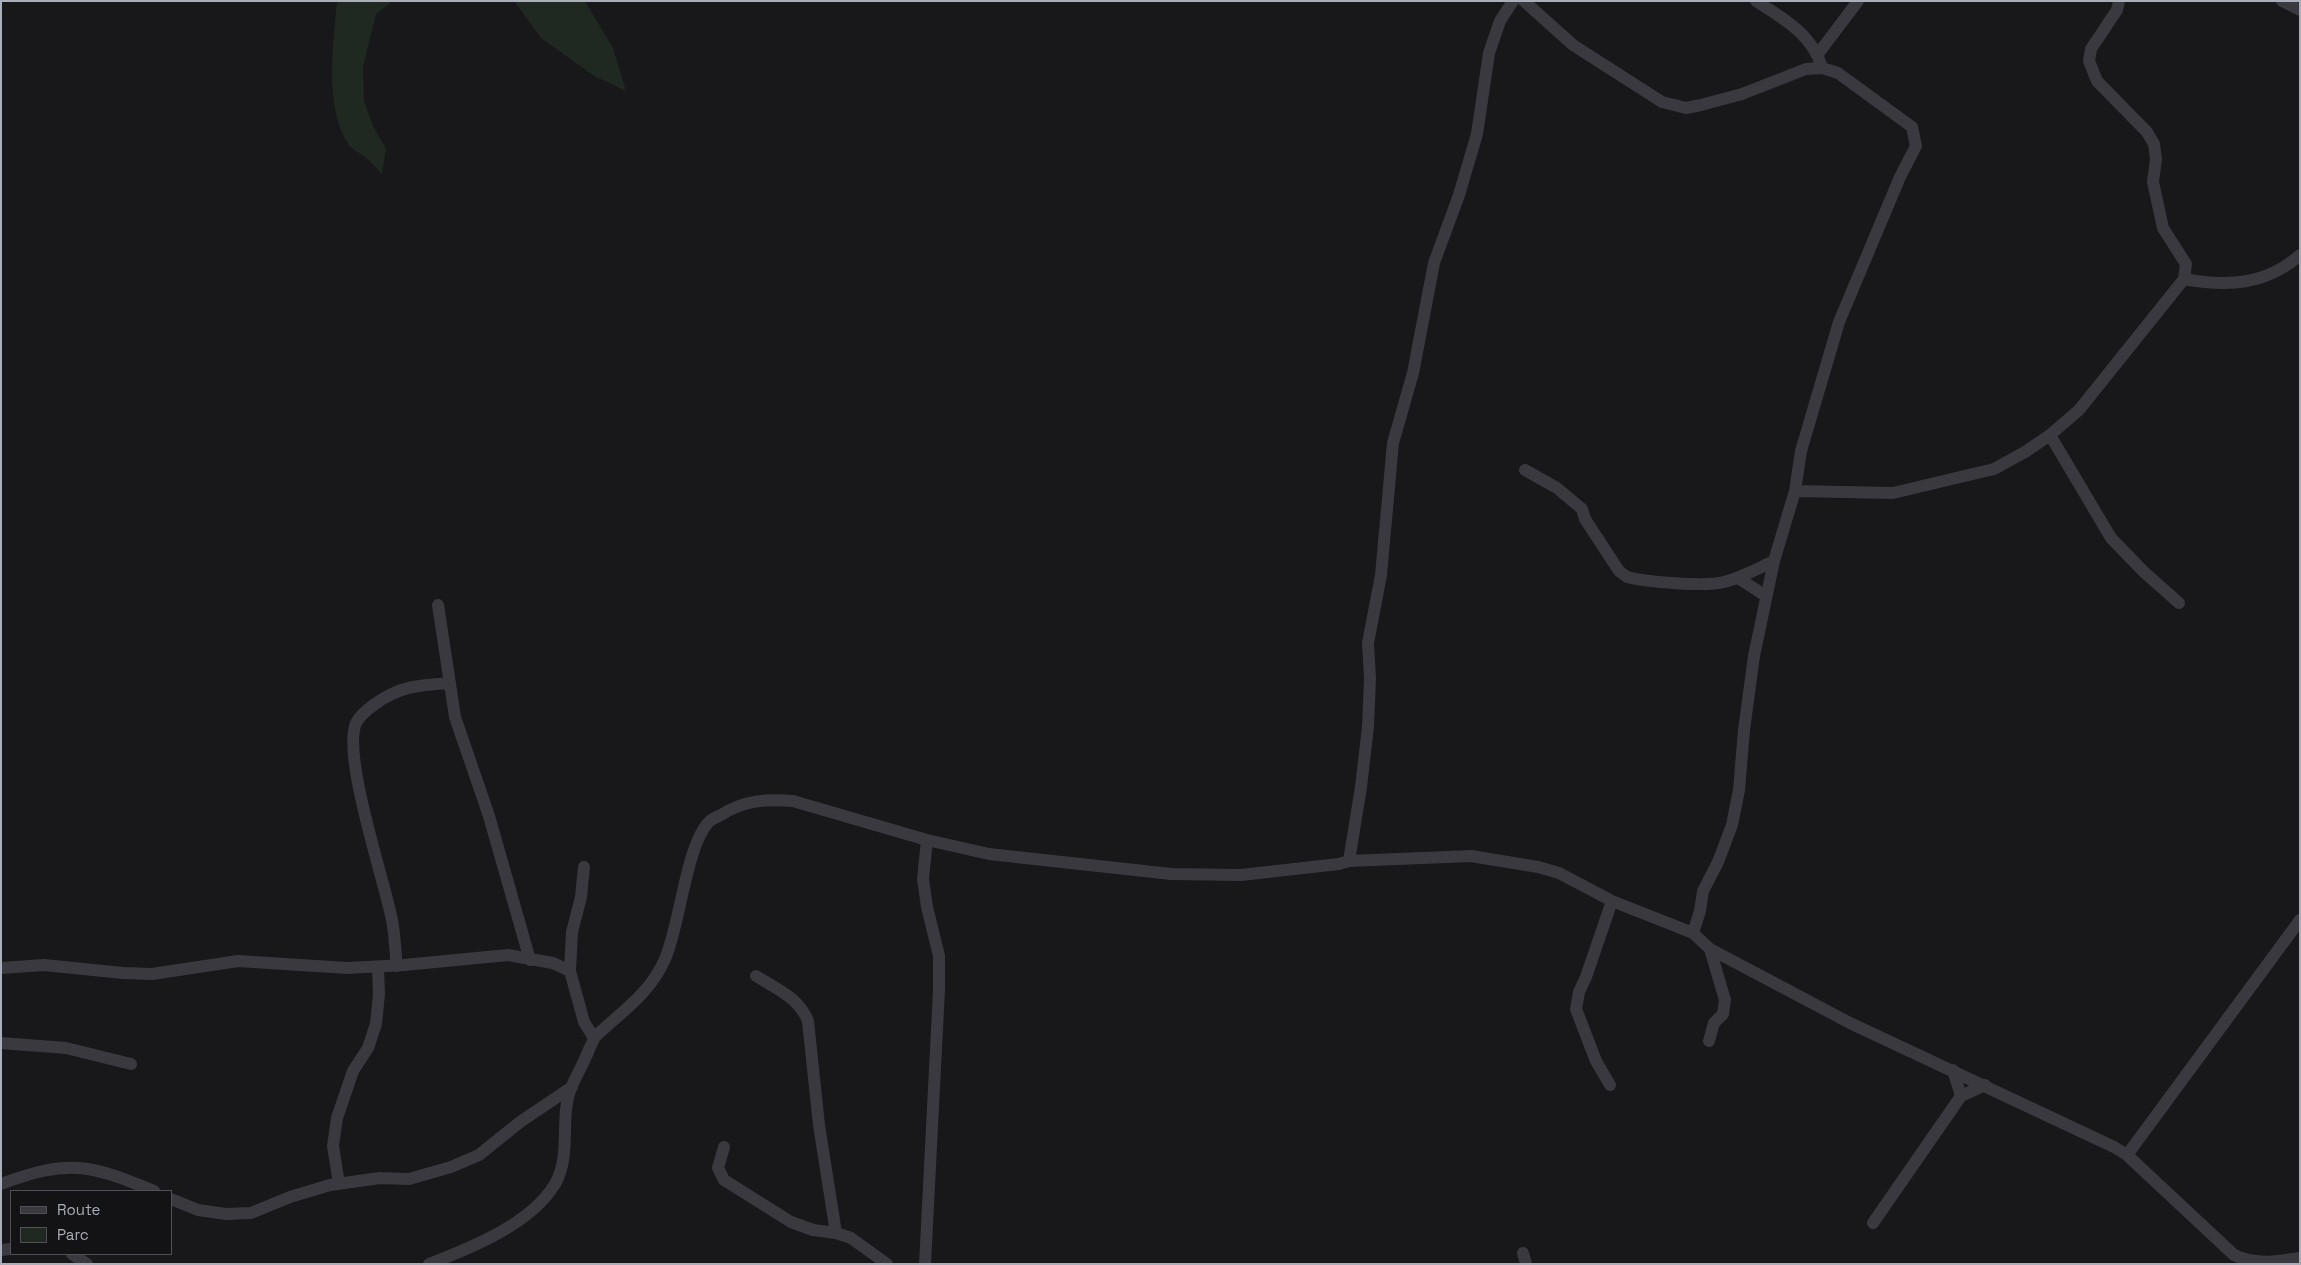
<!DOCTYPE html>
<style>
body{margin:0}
#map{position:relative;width:2301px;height:1265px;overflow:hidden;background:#18181a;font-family:"Space Grotesk",sans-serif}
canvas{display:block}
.frame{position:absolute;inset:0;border:2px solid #aaadba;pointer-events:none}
.legend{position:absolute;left:10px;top:1190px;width:162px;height:65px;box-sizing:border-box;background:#131315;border:1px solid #4f5157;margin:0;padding:6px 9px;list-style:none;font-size:15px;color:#aaadba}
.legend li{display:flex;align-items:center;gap:10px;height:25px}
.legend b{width:25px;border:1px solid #4f5157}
</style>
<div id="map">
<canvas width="2301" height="1265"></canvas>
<div class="frame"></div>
<ul class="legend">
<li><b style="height:6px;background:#39393f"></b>Route</li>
<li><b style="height:14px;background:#1f2821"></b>Parc</li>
</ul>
</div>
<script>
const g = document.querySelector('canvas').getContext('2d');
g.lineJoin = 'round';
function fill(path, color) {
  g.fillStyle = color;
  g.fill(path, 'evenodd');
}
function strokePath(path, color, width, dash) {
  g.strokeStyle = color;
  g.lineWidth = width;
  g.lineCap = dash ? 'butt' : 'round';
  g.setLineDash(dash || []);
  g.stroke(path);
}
fill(new Path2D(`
 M337,1H393L376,14L363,67L364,101L373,126L386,149L382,174C377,169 372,163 366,158C361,153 352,150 348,144C324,106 333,45 337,1Z
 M514,1H585L613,48L626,91L594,76L541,38Z`), '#1f2821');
strokePath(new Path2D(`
 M1524,1L1573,45L1662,102L1686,108L1701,105L1742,94L1806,69L1822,68L1838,73L1912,127L1916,146L1900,177L1839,322L1801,451L1795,491L1774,561L1754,656L1744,730L1739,790L1732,825L1718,862L1703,891L1700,911L1693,933
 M1756,1C1783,18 1813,35 1822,68
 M2119,1L2117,10L2091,49L2089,61L2097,81L2147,132L2154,144L2156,159L2153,182L2163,228L2186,264L2184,279
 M2282,1L2300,10
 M1818,54L1858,1
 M2050,435L2111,538L2144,572L2179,603
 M1525,470L1557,488L1582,509L1585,519L1619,571L1627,577C1647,582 1704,587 1724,582C1741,578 1757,569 1774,561
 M1795,491L1893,493L1994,469L2025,452L2050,435L2079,410L2184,279C2227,287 2266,285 2300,255
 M1738,578L1766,596
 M438,605L455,717L489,816L530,960
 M1349,861L1361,787L1368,727L1370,678L1368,643L1381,575L1393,443L1413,373L1434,263L1459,195L1477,134L1489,53L1500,21L1513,1
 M397,966C395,951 395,935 392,920C384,879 342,756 356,723C360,715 368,709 375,704C400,686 420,685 450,683
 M1,968L44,965L123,973L152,974L238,961L347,968L404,965L508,955L553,963L570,971L584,1022L594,1038
 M570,971L572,932L581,897L584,867
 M756,976C777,989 799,998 808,1021L819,1125L836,1233
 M1709,1041L1714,1023L1723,1014L1725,1000L1710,949
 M1,1043L66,1048L131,1064
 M1953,1070L1961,1096
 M1610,1085L1596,1061L1576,1009L1579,992L1586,977L1612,901
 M724,1147L718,1168L724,1180L791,1222L813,1230L836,1233L851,1238L887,1264
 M2127,1155L2300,920
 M1,1184C68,1159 89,1164 154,1191
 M339,1184L333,1146L337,1118L353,1071L368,1048L376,1024L379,994L378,967
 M171,1199L198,1210L226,1214L251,1213L290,1197L330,1185L380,1178L409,1179L451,1167L479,1155L520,1122L572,1087
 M1873,1223L1961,1096L1985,1085
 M1,1250L11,1249
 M1523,1253L1526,1264
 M72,1254L87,1264
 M429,1264C471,1248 531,1224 555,1184C572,1154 559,1119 571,1088C577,1074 585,1061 590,1047C592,1044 593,1040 595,1037C621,1012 650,994 665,959C680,925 686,847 708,823C711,819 717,817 721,815C744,800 767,799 793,801L927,840L989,854L1171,874L1241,875L1339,864L1349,861L1471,856L1538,867L1559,873L1612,901L1693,933L1710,949L1850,1023L2114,1147L2127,1155L2234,1255C2256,1265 2276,1262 2300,1258
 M925,1264L939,990V956L927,907L923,879L927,840`), '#39393f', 12);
</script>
